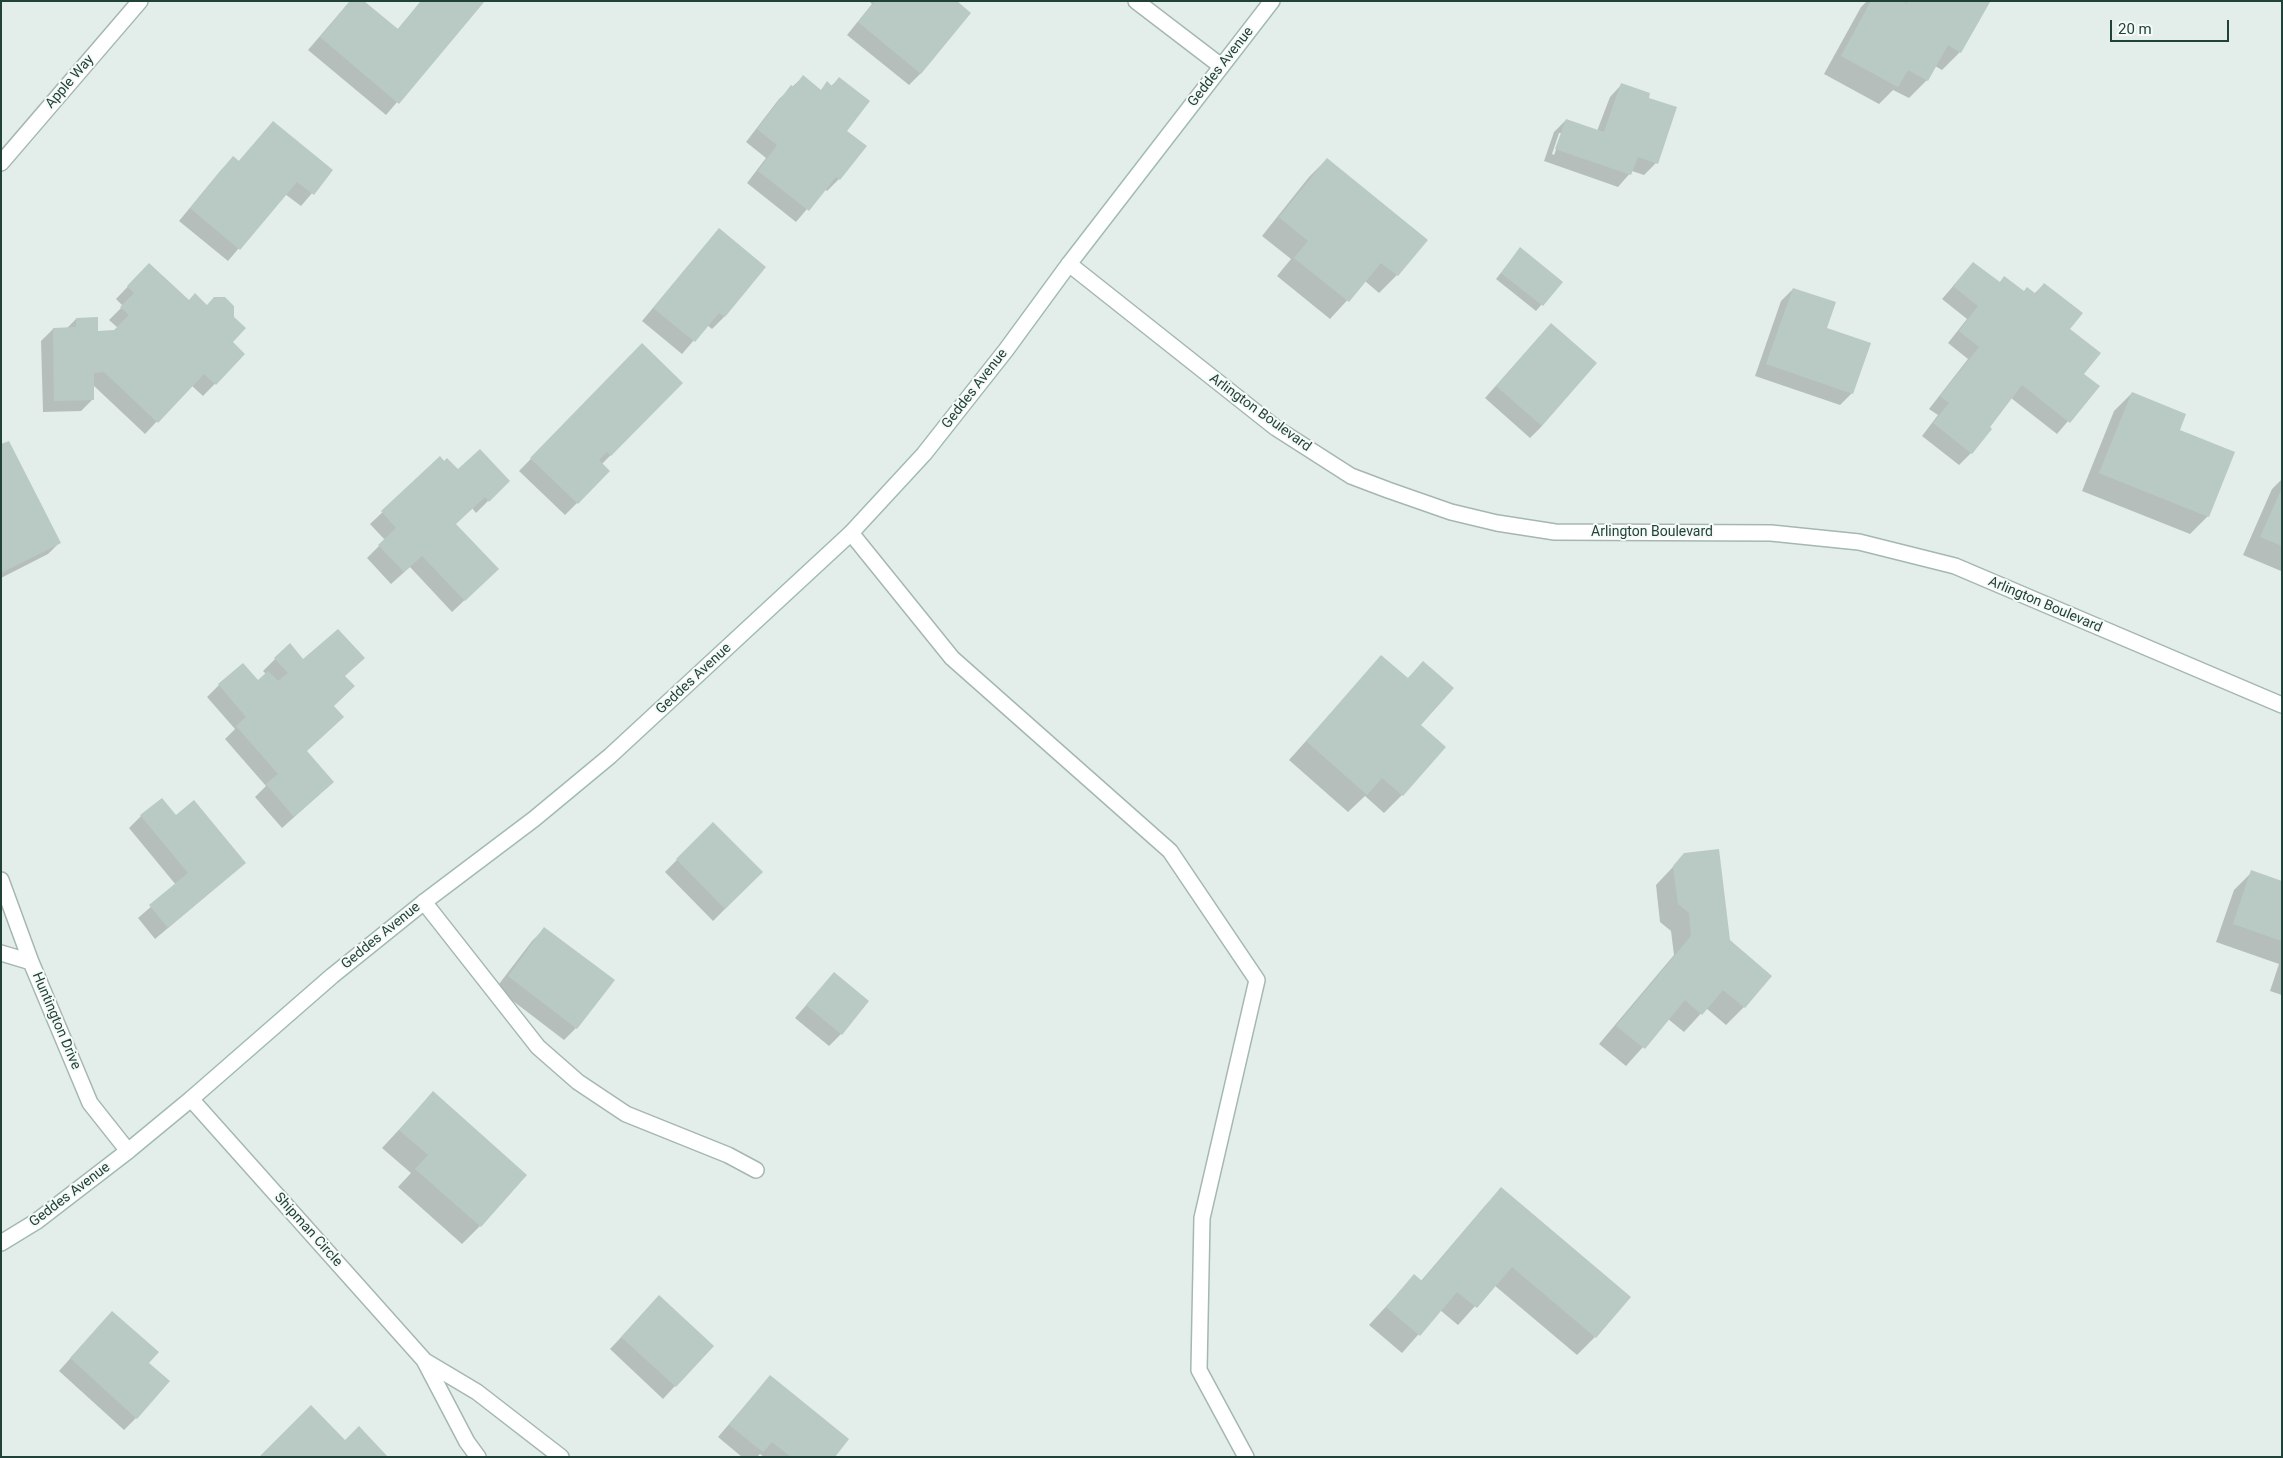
<!DOCTYPE html>
<style>
body{margin:0}
#map{position:relative;width:2283px;height:1458px;overflow:hidden;background:#e3eeea;font-family:Roboto,sans-serif}
canvas{display:block}
.frame{position:absolute;inset:0;border:2px solid #214239;pointer-events:none}
.scale{position:absolute;left:2110px;top:20px;width:119px;height:22px;box-sizing:border-box;border:2px solid #214239;border-top:0;padding-left:6px;font-size:15px;line-height:18px;white-space:nowrap;color:#214239;-webkit-text-stroke:4px #f5faf7;paint-order:stroke}
</style>
<div id="map">
<canvas width="2283" height="1458"></canvas>
<div class="frame"></div>
<div class="scale">20 m</div>
</div>
<script>
const g = document.querySelector('canvas').getContext('2d');
g.lineJoin = 'round';
function fill(path, color) {
  g.fillStyle = color;
  g.fill(path, 'evenodd');
}
function strokePath(path, color, width, dash) {
  g.strokeStyle = color;
  g.lineWidth = width;
  g.lineCap = dash ? 'butt' : 'round';
  g.setLineDash(dash || []);
  g.stroke(path);
}
function drawText(font, color, halo, rows, align = 'center') {
  g.font = font + ' Roboto,sans-serif';
  g.lineWidth = 4;
  g.setLineDash([]);
  g.textBaseline = 'middle';
  g.strokeStyle = halo;
  g.fillStyle = color;
  for (const [text, x, y, turn = 0] of rows) {
    g.save();
    g.translate(x, y);
    g.rotate((+turn || 0) * Math.PI / 180);
    g.textAlign = isNaN(turn) ? turn : align;
    if (halo) g.strokeText(text, 0, 0);
    g.fillText(text, 0, 0);
    g.restore();
  }
}
fill(new Path2D(`
 M350,1L397,30L421,1H484L386,115L308,50Z
 M869,1H955L921,73L909,85L847,35L872,4Z
 M1867,1H1985L1988,3L1960,52L1942,70L1935,66L1927,80L1909,98L1893,90L1879,104L1824,74L1861,7Z
 M803,77L820,91L828,83L831,86L839,79L845,131L839,179L827,191L824,189L796,222L747,183L766,158L746,142L779,99Z
 M1622,84L1656,163L1644,175L1632,171L1618,187L1544,161L1554,132L1566,120L1597,131L1610,97ZM1559,133H1562L1554,155L1552,154Z
 M273,122L332,170L301,206L285,194L228,261L179,221L221,170L233,158L238,162Z
 M1327,159L1397,275L1379,293L1365,281L1330,319L1277,276L1291,259L1262,236L1309,177Z
 M708,242L764,267L724,317L712,329L707,325L682,354L642,321Z
 M1515,255L1561,282L1536,311L1496,279Z
 M1973,263L1999,283L2005,277L2024,293L2034,294L2044,284L2069,329L2082,374L2098,386L2057,434L2011,398L1971,453L1959,465L1922,436L1938,415L1929,409L1968,359L1948,343L1967,319L1942,299Z
 M137,277L189,301L207,306L232,343L244,354L203,396L191,385L145,434L93,385V399L81,411L43,412L41,341L53,329L67,328L76,319L97,332H114L118,328L109,320L123,306L116,299Z
 M1793,289L1826,329L1852,393L1840,405L1755,376L1781,301Z
 M1539,337L1542,426L1530,438L1485,398Z
 M642,345L681,383L602,464L609,471L565,515L519,471Z
 M2132,393L2178,430L2208,516L2190,534L2082,491L2114,411Z
 M1,446L60,542L48,554L1,578Z
 M440,458L458,471L508,481L476,513L472,508L455,524L485,581L452,612L410,567L391,584L367,558L385,540L370,524Z
 M2282,479V570L2281,571L2243,555L2272,489Z
 M1381,657L1407,679L1423,663L1420,725L1402,795L1384,813L1365,796L1348,812L1289,760Z
 M275,659L303,661L344,676L333,706L343,717L306,751L320,794L282,828L255,797L266,786L225,739L235,729L207,697L219,685L258,682L266,674L263,671Z
 M141,816L176,817L232,874L155,939L138,918L176,885L129,828Z
 M713,823L762,872L713,921L665,872Z
 M1685,854L1729,941L1744,1007L1726,1025L1706,1008L1684,1032L1668,1019L1626,1066L1599,1044L1674,955L1671,931L1660,922L1656,885Z
 M2252,872L2282,882V995L2270,991L2279,964L2216,942L2234,890Z
 M544,929L576,1028L564,1040L496,988L532,941Z
 M834,973L841,1034L829,1046L795,1018Z
 M433,1093L480,1226L462,1244L398,1187L411,1173L382,1148Z
 M1501,1189L1595,1337L1577,1355L1494,1285L1458,1325L1440,1310L1402,1353L1369,1325L1414,1276L1421,1281L1484,1207Z
 M659,1297L712,1346L663,1399L610,1349Z
 M101,1324L148,1363L136,1418L124,1430L59,1371Z
 M770,1376L833,1457H764L760,1454L757,1457H742L718,1437Z`), '#0003');
fill(new Path2D(`
 M350,1H364L398,29L421,1H485L399,104L320,37Z
 M875,1H957L971,13L921,74L858,22Z
 M1871,1H1902L1907,4L1908,1L1990,2L1961,53L1948,45L1928,81L1908,70L1898,87L1841,56Z
 M803,75L821,90L827,81L832,86L839,77L870,101L847,131L867,146L840,180L836,177L809,211L758,171L777,145L757,129L791,85L794,87Z
 M1621,83L1650,93L1649,98L1677,107L1658,164L1638,157L1631,175L1555,149L1566,119L1604,132Z
 M273,121L333,170L314,195L297,182L240,250L190,208L233,156L239,161Z
 M1327,158L1428,240L1398,276L1381,263L1349,302L1294,258L1308,241L1279,217Z
 M719,228L766,267L725,317L719,313L695,342L653,308Z
 M1520,247L1563,282L1543,306L1501,273Z
 M1973,262L2000,282L2004,276L2024,291L2027,287L2036,294L2044,283L2083,313L2070,329L2101,353L2084,374L2100,386L2070,423L2022,385L1990,427L1992,429L1972,454L1933,423L1949,403L1940,396L1979,347L1959,331L1978,306L1953,286Z
 M149,263L189,300L195,293L207,305L214,297H225L234,306V317L246,328L233,342L245,354L216,385L204,374L158,423L104,372L94,373V400L54,401L53,328L76,327V318L98,317V331L114,330L129,315L120,307L134,293L127,286Z
 M1793,288L1836,302L1827,328L1871,343L1853,394L1766,364Z
 M1551,323L1597,363L1542,426L1496,386Z
 M642,343L683,383L611,456L607,452L599,460L610,471L578,504L530,458Z
 M2132,392L2186,414L2180,430L2235,452L2209,517L2099,473Z
 M9,441L61,543L1,573V444Z
 M480,449L510,481L489,502L485,497L456,524L499,569L465,601L422,556L404,572L378,545L396,528L381,511L440,456L444,461L447,458L458,469Z
 M2282,488V546L2260,537Z
 M338,629L365,658L345,676L355,686L334,706L344,717L307,751L334,782L294,817L266,784L278,774L236,726L246,717L218,684L243,663L258,680L268,671L278,681L288,673L274,658L290,643L303,659Z
 M1381,655L1408,678L1423,661L1454,688L1421,725L1446,747L1403,796L1382,778L1367,795L1306,741Z
 M162,798L176,815L194,800L246,863L168,928L149,905L188,873L140,815Z
 M713,822L763,872L725,909L676,859Z
 M1719,849L1730,940L1772,976L1745,1008L1723,990L1702,1015L1685,1000L1645,1049L1616,1026L1691,936L1689,913L1678,904L1673,866L1684,853Z
 M2251,870L2282,881V941L2233,924Z
 M544,927L615,980L577,1029L508,976Z
 M834,972L869,1001L842,1035L806,1005Z
 M433,1091L527,1175L481,1227L415,1169L428,1155L399,1130Z
 M1501,1187L1631,1297L1596,1338L1512,1267L1477,1308L1457,1292L1420,1336L1386,1307L1414,1274L1422,1281Z
 M659,1295L714,1346L676,1387L621,1337Z
 M112,1311L159,1352L149,1363L170,1381L137,1419L70,1358Z
 M770,1375L849,1439L835,1457H791L772,1442L763,1452L729,1425Z
 M311,1405L345,1440L359,1426L388,1457H259Z`), '#b8cac3');
const service = new Path2D(`
 M851,533L952,658L1170,851L1257,980L1202,1218L1199,1370L1246,1457
 M424,902L538,1047L578,1082L626,1114L728,1155L756,1170`);
const minor = new Path2D(`
 M1136,1L1221,66
 M1,163L140,1
 M1,880L31,962L90,1103L128,1151
 M1,953L31,962
 M191,1099L424,1360L467,1442L478,1457
 M425,1361L477,1392L561,1457`);
const tertiary = new Path2D(`
 M1069,264L1276,428L1351,476L1388,490L1451,512L1497,523L1555,532L1771,533L1859,542L1955,566L2282,705`);
const secondary = new Path2D(`
 M1,1243L37,1221L128,1151L191,1099L332,976L424,902L534,819L610,756L851,533L924,454L1006,350L1069,264L1272,1`);
strokePath(service, '#a5b7b1', 18);
strokePath(minor, '#a5b7b1', 18);
strokePath(tertiary, '#a5b7b1', 18);
strokePath(secondary, '#a1bbb2', 18);
strokePath(service, '#fff', 15);
strokePath(minor, '#fff', 15);
strokePath(tertiary, '#fff', 15);
strokePath(secondary, '#fff', 15);
drawText('14px', '#214239', '#f5faf7', [
 ["Geddes Avenue",1221,67,-52],
 ["Apple Way",70,82,-49],
 ["Geddes Avenue",975,389,-52],
 ["Arlington Boulevard",1260,413,36],
 ["Arlington Boulevard",1652,532],
 ["Arlington Boulevard",2045,605,23],
 ["Geddes Avenue",694,679,-43],
 ["Geddes Avenue",381,936,-39],
 ["Huntington Drive",56,1021,67],
 ["Geddes Avenue",70,1195,-37],
 ["Shipman Circle",308,1230,48]
]);
</script>
